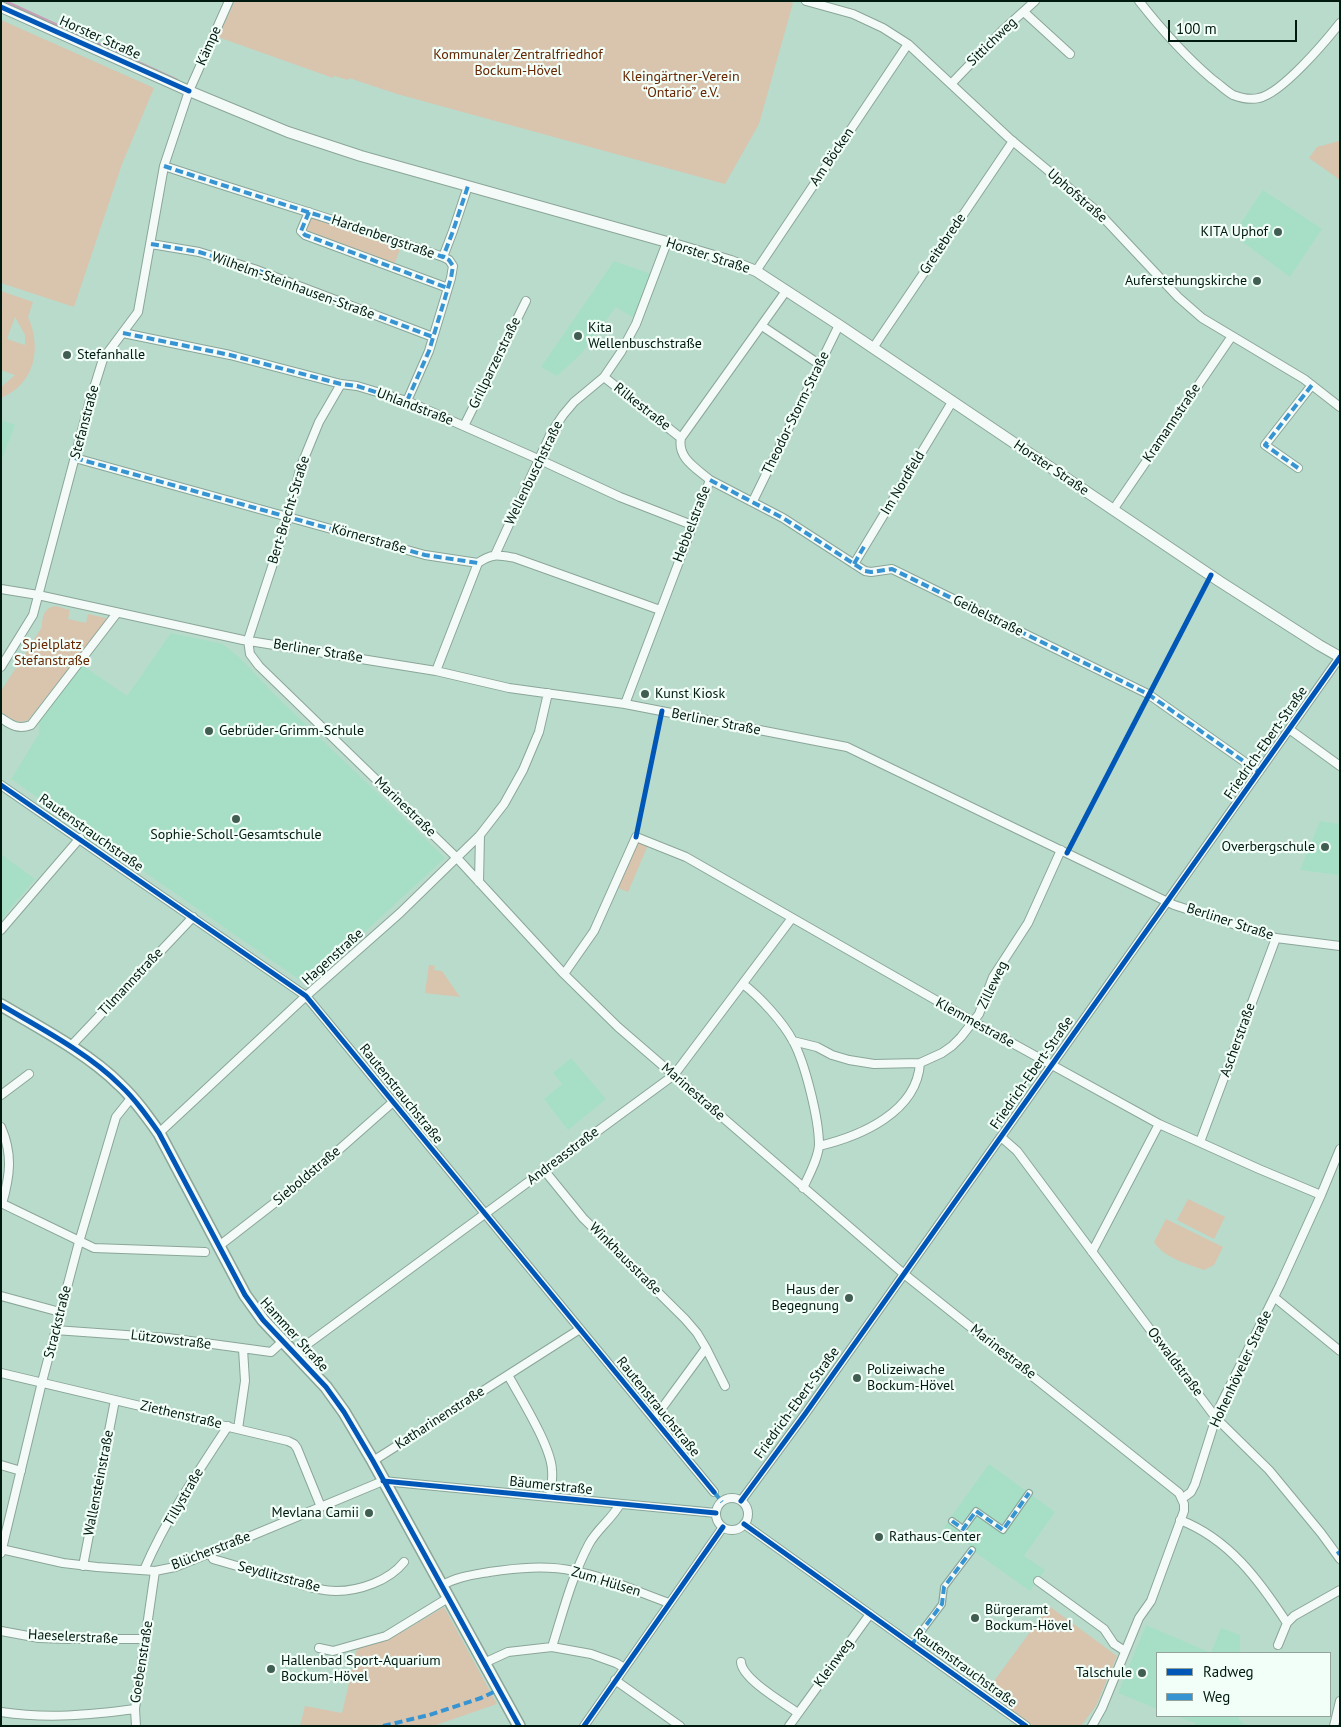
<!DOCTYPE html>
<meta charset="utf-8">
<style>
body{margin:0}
#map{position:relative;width:1341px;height:1727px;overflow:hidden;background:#b9dbcc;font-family:"PT Sans",sans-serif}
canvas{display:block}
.frame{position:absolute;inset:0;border:2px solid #011a10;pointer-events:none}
.legend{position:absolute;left:1156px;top:1652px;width:175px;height:65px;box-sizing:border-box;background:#f2fef8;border:1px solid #92a39b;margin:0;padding:6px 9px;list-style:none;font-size:15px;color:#011a10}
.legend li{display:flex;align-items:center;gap:10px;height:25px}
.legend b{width:25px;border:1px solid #92a39b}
.scale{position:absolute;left:1168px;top:20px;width:129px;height:22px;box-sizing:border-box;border:2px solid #011a10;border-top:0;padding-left:6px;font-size:15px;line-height:18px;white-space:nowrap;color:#011a10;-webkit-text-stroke:4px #f2fef8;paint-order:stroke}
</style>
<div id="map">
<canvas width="1341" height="1727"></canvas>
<div class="frame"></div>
<ul class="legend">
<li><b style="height:6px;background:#0057b8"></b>Radweg</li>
<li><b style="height:6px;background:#3694d3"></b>Weg</li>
</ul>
<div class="scale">100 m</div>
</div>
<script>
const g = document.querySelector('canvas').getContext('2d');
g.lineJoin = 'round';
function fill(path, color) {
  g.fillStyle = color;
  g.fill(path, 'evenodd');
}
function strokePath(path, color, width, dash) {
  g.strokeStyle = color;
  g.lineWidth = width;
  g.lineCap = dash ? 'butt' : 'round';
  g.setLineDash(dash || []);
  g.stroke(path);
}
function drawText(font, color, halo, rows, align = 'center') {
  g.font = font + ' "PT Sans",sans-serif';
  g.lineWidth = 4.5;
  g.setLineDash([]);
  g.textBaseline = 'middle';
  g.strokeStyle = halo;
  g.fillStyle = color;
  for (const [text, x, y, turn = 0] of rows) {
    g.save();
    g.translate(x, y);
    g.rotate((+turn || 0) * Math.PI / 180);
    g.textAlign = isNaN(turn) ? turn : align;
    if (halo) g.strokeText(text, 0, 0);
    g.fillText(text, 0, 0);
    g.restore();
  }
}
fill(new Path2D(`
 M1263,190L1322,229L1290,277L1233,235Z
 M614,261L651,274L634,318L616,307L581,354L557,376L541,367Z
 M1,420L15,425L1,461Z
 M171,633L223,644L242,660L272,692L445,858L307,985L11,779L39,734V719L82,665L127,696Z
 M1320,821L1340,824V875L1300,870Z
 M1,854L35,879L1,920Z
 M571,1058L606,1099L568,1130L544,1099L562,1084L553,1073Z
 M989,1464L1055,1512L1024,1556L1045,1570L1030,1591L972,1550L968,1544L944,1527Z
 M1146,1625L1211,1653L1221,1628L1240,1635V1653H1157V1709L1118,1693Z
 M1176,1716H1239V1719L1246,1726H1195V1723Z`), '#a7dfc6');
fill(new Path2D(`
 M235,1H787L793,3L759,124L725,184L397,94L349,78L348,80L334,76L333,78L218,37Z
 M1,20L154,88L122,164L74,307L1,283Z
 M1339,141L1340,142V180L1309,158L1317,147Z
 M314,217L401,247L394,265L309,232L307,227L310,219Z
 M1,291L33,302L28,317C42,348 35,384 1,398V387L15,375L1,370V306L4,307L1,304ZM15,317L25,335V345L7,339Z
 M56,606L70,610L68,619L86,623L88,614L106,618L105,622L29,719C19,726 10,718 1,712V691L42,627C42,617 44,607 56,606Z
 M638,841L648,845L628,892L618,888Z
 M429,965L435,966L434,970L442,971L460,997L425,993Z
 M1188,1199L1225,1217L1214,1239L1177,1220Z
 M1166,1219L1223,1247L1214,1265L1204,1270C1187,1264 1164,1258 1154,1242Z
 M1049,1606L1117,1656L1096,1706L1081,1726H1034L986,1692Z
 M444,1607L497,1704L433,1726H300L305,1706L342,1713L357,1649L404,1631Z`), '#d9c4ae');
strokePath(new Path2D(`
 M5,1L177,80`), '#c69fb6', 2.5);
const pedestrian = new Path2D(`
 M952,1521L963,1529L976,1511L1003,1530L1029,1493
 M912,1644L942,1604L944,1587L972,1550`);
const minor = new Path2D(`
 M806,1L853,14L883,28L908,44L1009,138L1098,212L1178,297L1202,318L1304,379L1340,407
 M1139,1C1161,29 1185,56 1212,79C1219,84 1226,91 1233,95C1241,98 1251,100 1259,98C1282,93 1325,42 1340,23
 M1024,12L1070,54
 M951,84L1003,30L1035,1
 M164,166C257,197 351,224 443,257L453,231L468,186
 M309,212L301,231L305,235L448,288
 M151,244L199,252L254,269L433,337
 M756,271L908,44
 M762,326L819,364
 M123,333L230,355L341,384L357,386L407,401L538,459L620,497L692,525
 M873,348L1013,141
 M604,377L681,438
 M341,384L319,422L301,466L285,527L248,640L250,654L259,666L457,858L564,974L618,1027L904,1274L1179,1493L1184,1504V1511L1151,1601L1139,1618L1102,1708L1092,1726
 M407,401L429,351L451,278L453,266L449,260L443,257
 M464,426L526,301
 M75,458L425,555L478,563C492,553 498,555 515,558L660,610
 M1298,468L1265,445L1312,385
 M710,480L783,518L865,571L871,572L892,569L1148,694L1259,772
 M753,501L839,325
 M1113,510L1232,336
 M495,555L551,433L563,415L574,402L604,377L621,352L636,324L667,242
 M854,564L952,402
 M1,589L38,595L243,640L436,671L509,688L625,704L847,747L1174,905L1276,938L1340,946
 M1,667L33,615L89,404L103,359L138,312L164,166L189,91L229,1
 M436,671L478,563
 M625,704L710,480C696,468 677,458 681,438L786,291
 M1,718C11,725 18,730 31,725L117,613
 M1289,729L1340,766
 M1,785L306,996L714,1492
 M479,882L480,835
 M1,930L80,838
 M564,974L594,931L636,837L686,857L974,1022L1159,1124L1259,1169L1321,1195
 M743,984C760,997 783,1022 793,1041C805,1063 819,1119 819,1145C818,1159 809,1175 803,1188
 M793,1041L817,1047L832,1055L849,1060L874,1064L920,1063L942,1053L952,1046L961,1037L979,1014L993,977L1028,923L1061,850
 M70,1047L193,917
 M1,1095L29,1074
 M1,1127C13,1154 10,1176 2,1204
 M159,1133L306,996L400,913L480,835L504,804L523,770L539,732L548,693
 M1001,1137L1017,1151L1216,1418L1269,1470L1321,1533L1340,1559
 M1200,1142L1276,938
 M819,1146C861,1136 917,1112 920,1063
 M544,1170L583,1218L685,1319L697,1333L706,1348L654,1419
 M1,1203L94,1248L205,1252
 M219,1246L308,1177L393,1102
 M1092,1252L1159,1124
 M1,1296L60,1312
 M1274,1297L1340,1351
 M55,1330L168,1338L271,1352L282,1342
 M706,1348L725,1386
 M294,1354L674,1075L792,918
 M1,1373L288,1441L294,1444L297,1448L321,1507
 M508,1375C520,1397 551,1446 552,1470C553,1479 551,1488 550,1497
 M238,1429L245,1381L243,1349
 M373,1461L580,1329
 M1,1465L21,1471
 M1183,1498L1191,1492L1195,1484L1219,1408L1280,1285L1321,1195L1340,1149
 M716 1514a16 16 0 1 1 32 0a16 16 0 1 1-32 0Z
 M741,1501L805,1414L1340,657
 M1180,1520C1229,1539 1259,1580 1287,1623L1294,1616L1340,1590
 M744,1524L1026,1726
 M1,1549L63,1563L97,1567L155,1571L175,1567L210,1553L383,1481L716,1513
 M1,1553L42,1382L79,1242L116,1117L132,1097
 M210,1553L213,1559C237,1566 260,1573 283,1579C300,1584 318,1591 336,1591C359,1591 389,1581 404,1562
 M83,1566L115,1400
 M144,1570C166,1519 197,1473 228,1426
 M1038,1581L1104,1629L1114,1644L1125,1651
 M441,1586C456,1577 472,1575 489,1572C517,1568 546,1565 574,1571C606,1577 638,1592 669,1603
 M1,1631L39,1638L69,1639H146
 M1278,1645L1287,1623
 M552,1647C563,1612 572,1576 589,1544C597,1529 612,1519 620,1504
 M319,1648L333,1651L386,1636L448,1598
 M741,1662C742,1679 784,1703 798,1713
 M484,1663L508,1652L552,1647L591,1654L616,1663L623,1667
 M615,1680L680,1726
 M135,1709L136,1726
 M1,1712C48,1719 89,1715 135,1709L155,1571
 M584,1726L723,1527
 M789,1726L870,1614
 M1334,1726L1340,1701`);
const tertiary = new Path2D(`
 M1,7L189,91L288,132L361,156L667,242L731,261L756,271L839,325L1219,581L1319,645L1340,657`);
const secondary = new Path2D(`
 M1,1005C40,1028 88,1053 120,1085C135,1099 147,1116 159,1133L245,1295L263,1320L326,1387L344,1412L373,1461L519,1726`);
strokePath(pedestrian, '#8aa699', 8);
strokePath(minor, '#8aa699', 10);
strokePath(tertiary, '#8aa699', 12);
strokePath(secondary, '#8aa699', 14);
strokePath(pedestrian, '#f4faf7', 5.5);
strokePath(minor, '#f4faf7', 8);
strokePath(tertiary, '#f4faf7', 10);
strokePath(secondary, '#f4faf7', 11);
strokePath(new Path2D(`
 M164,166C257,197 351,224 443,257L453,231L468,186
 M309,212L301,231L305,235L448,288
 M151,244L199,252L254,269L433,337
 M123,333L230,355L341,384L357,386L418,406
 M407,401L429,351L451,278L453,266L449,260L443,257
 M75,458L425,555L478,563
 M1298,468L1265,445L1312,385
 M710,480L783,518L865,571L871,572L892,569L1148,694L1259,772
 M285,527L291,506
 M854,564L865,545
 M714,1492L722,1502
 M952,1521L963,1529L976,1511L1003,1530L1029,1493
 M1337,1554L1340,1552
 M912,1644L942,1604L944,1587L972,1550
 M383,1726L429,1715L481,1698L498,1690`), '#3694d3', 4, [8, 4]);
strokePath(new Path2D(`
 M1,7L189,91
 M1,785L306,996L714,1492
 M636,837L662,711
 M1067,853L1211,575
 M1,1005C40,1028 88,1053 120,1085C135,1099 147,1116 159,1133L245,1295L263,1320L326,1387L344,1412L373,1461L519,1726
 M383,1481L716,1513
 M741,1501L805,1414L1340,657
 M744,1524L1026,1726
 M584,1726L723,1527`), '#0057b8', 5);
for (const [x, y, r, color] of [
 [1278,232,5,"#415e52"],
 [1257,281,5,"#415e52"],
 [578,336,5,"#415e52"],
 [67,355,5,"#415e52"],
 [645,694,5,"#415e52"],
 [209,731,5,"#415e52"],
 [236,819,5,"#415e52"],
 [1325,847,5,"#415e52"],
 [849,1298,5,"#415e52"],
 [857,1378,5,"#415e52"],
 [369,1513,5,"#415e52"],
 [879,1537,5,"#415e52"],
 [975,1618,5,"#415e52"],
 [271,1669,5,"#415e52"],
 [1142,1673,5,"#415e52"]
]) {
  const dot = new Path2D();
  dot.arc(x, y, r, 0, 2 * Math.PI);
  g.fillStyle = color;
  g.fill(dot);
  strokePath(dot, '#f2fef8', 2);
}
drawText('14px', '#011a10', '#f2fef8', [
 ["Horster Straße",100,38,24],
 ["Sittichweg",992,42,-44],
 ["Kämpe",209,46,-66],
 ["Am Böcken",832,157,-56],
 ["Uphofstraße",1077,196,41],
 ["Hardenbergstraße",383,237,19],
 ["Greitebrede",943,244,-56],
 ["Horster Straße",708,256,18],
 ["Wilhelm-Steinhausen-Straße",293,286,20],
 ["Grillparzerstraße",495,363,-64],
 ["Uhlandstraße",415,407,21],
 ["Rilkestraße",642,407,38],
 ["Theodor-Storm-Straße",796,413,-64],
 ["Stefanstraße",85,422,-75],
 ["Kramannstraße",1172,423,-56],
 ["Horster Straße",1051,468,34],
 ["Wellenbuschstraße",534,473,-64],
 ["Im Nordfeld",903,483,-59],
 ["Bert-Brecht-Straße",289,510,-73],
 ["Hebbelstraße",692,524,-69],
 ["Körnerstraße",369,539,16],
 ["Geibelstraße",988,616,26],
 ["Berliner Straße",318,651,9],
 ["Berliner Straße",716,722,11],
 ["Friedrich-Ebert-Straße",1266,743,-55],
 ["Marinestraße",405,807,44],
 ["Rautenstrauchstraße",91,833,35],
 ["Berliner Straße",1230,922,18],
 ["Hagenstraße",333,957,-42],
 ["Tilmannstraße",131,982,-47],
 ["Zilleweg",993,985,-64],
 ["Klemmestraße",975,1023,29],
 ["Ascherstraße",1238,1040,-70],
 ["Friedrich-Ebert-Straße",1032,1073,-55],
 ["Marinestraße",693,1092,41],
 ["Rautenstrauchstraße",401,1094,51],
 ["Andreasstraße",563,1156,-37],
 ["Sieboldstraße",307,1176,-40],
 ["Winkhausstraße",625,1259,45],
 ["Strackstraße",58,1322,-76],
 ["Hammer Straße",294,1335,48],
 ["Lützowstraße",171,1340,7],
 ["Marinestraße",1003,1352,38],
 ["Oswaldstraße",1175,1362,53],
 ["Hohenhöveler Straße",1241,1369,-65],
 ["Friedrich-Ebert-Straße",797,1403,-54],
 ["Rautenstrauchstraße",658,1407,51],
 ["Ziethenstraße",181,1415,13],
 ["Katharinenstraße",440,1418,-33],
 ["Wallensteinstraße",99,1483,-79],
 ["Bäumerstraße",551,1486,6],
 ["Tillystraße",184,1497,-60],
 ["Blücherstraße",211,1551,-21],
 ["Seydlitzstraße",279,1577,15],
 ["Zum Hülsen",606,1582,17],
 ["Haeselerstraße",73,1637,3],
 ["Goebenstraße",142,1662,-81],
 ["Kleinweg",834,1663,-54],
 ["Rautenstrauchstraße",965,1668,36]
]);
drawText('14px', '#672500', '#f2fef8', [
 ["Kommunaler Zentralfriedhof",518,55],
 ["Bockum-Hövel",518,71],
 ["Kleingärtner-Verein",681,77],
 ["“Ontario” e.V.",681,93],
 ["Spielplatz",52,645],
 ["Stefanstraße",52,661]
]);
drawText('14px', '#011a10', '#f2fef8', [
 ["KITA Uphof",1268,232,"right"],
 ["Auferstehungskirche",1247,281,"right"],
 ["Kita",588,328],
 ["Wellenbuschstraße",588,344],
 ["Stefanhalle",77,355],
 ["Kunst Kiosk",655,694],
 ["Gebrüder-Grimm-Schule",219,731],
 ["Sophie-Scholl-Gesamtschule",236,835,"center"],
 ["Overbergschule",1315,847,"right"],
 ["Haus der",839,1290,"right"],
 ["Begegnung",839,1306,"right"],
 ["Polizeiwache",867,1370],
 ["Bockum-Hövel",867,1386],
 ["Mevlana Camii",359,1513,"right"],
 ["Rathaus-Center",889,1537],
 ["Bürgeramt",985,1610],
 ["Bockum-Hövel",985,1626],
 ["Hallenbad Sport-Aquarium",281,1661],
 ["Bockum-Hövel",281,1677],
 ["Talschule",1132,1673,"right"]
], 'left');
</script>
